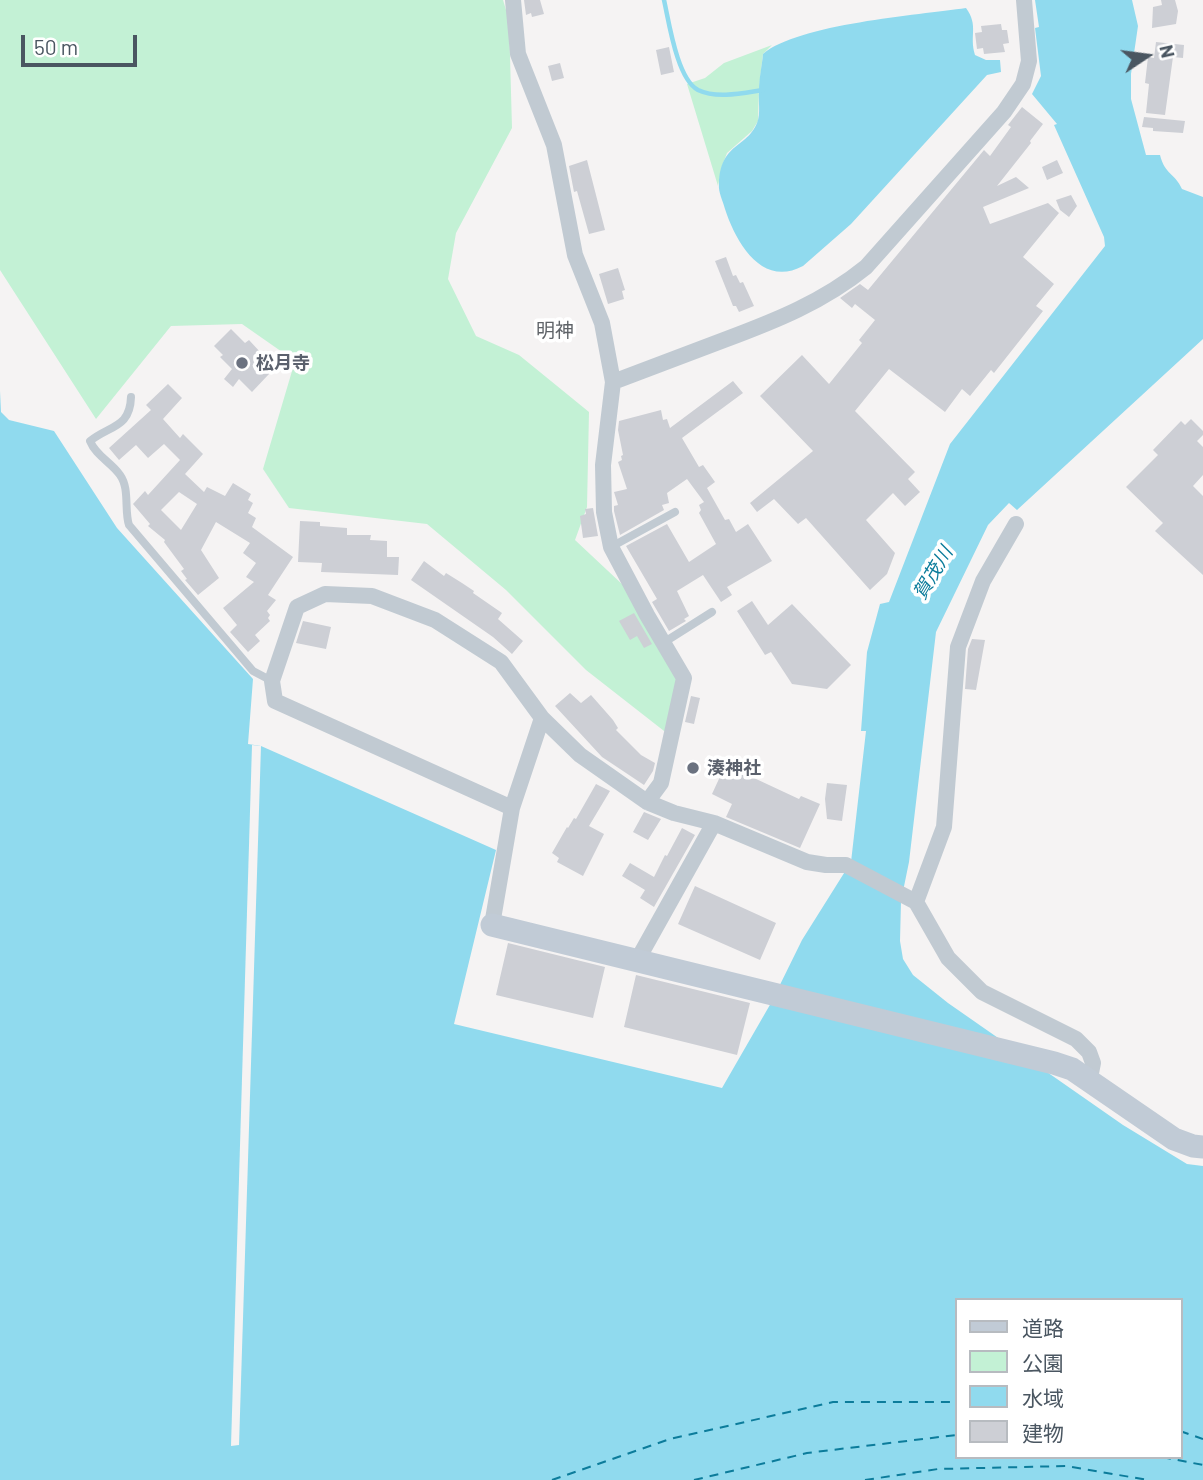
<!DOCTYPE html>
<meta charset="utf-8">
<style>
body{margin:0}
#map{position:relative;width:1203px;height:1480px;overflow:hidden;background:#f5f3f3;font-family:Barlow,"Noto Sans JP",sans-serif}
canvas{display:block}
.legend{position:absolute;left:955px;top:1298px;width:228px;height:161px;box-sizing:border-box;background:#fff;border:2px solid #b7bbc0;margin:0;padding:9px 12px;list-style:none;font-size:21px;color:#4a5661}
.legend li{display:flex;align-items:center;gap:14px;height:35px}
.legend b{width:35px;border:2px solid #b7bbc0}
.north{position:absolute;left:1112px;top:21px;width:70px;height:70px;-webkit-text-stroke:5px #fff;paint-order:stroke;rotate:77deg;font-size:19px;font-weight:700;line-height:28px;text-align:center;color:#4a5661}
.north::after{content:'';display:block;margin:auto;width:24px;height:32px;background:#4a5661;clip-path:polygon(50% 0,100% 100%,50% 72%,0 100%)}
.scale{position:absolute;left:21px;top:35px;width:116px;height:32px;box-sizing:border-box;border:4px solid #4a5661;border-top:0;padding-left:9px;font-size:21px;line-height:24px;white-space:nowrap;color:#4a5661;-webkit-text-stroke:5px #fff;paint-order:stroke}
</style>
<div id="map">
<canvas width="1203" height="1480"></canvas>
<ul class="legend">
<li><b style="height:9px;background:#c1cbd6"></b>道路</li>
<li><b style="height:19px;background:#c3f1d5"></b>公園</li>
<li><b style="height:19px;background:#90daee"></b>水域</li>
<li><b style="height:19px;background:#cdcfd5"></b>建物</li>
</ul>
<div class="north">N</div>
<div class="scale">50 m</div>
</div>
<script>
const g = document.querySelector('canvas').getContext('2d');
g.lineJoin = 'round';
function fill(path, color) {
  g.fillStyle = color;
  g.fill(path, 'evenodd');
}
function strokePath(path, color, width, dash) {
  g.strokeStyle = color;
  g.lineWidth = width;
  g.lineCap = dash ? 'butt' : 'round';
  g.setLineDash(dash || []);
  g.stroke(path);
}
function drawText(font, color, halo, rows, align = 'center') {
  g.font = font + ' Barlow,"Noto Sans JP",sans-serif';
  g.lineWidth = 7;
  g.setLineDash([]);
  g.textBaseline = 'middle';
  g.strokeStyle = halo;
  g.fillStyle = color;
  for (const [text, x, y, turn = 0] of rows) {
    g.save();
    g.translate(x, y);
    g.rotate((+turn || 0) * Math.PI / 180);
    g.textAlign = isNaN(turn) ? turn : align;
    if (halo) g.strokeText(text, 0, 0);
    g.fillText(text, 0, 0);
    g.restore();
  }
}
fill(new Path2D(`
 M0,0H503L509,20L512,128L456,233L448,279L476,336L519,355L589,412L587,507L575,540L623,585L679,677L673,738L586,670L506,590L427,524L289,508L263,469L295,361L242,324L171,326L96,419L0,270Z
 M772,45L763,54L759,88L758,121L752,131L727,153L722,166L718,186L687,84L705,78L724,63Z`), '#c3f1d5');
fill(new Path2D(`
 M1035,0H1132L1138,26L1131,74V99L1146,155H1160C1165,175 1175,173 1182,189L1203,197V339L1017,510L1009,503L988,525L936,632L909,862L901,901L900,941L903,959L913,975L948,1003L1123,1125L1187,1164L1203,1166V1480H0V391L1,412L9,420L54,431L117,528L253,679L248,744L261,746L496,850L454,1024L722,1088L771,1003L802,940L851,862L866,731H861L867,652L880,604L889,602L950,444L1105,246L1104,237L1054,125L1057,124L1032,94L1041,76L1035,28L1039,27ZM956,1300H1180V1457H956Z
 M966,8C979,26 969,35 975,55L986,60H1000L1001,72L987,75L851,224L803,266C762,288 736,243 725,209C723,201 718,192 719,184C720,143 747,148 757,123C761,114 758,100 759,91C759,78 762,66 763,54C798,24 918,15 966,8Z`), '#90daee');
fill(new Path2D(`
 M252,745L261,746L239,1445L231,1446Z`), '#f5f3f3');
strokePath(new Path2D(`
 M664,0C669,22 677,79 698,90C717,99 743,93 763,90`), '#90daee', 4.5);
strokePath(new Path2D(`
 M1180,1431L1203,1439
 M1162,1457L1203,1465
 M552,1480L670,1439L833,1402H956
 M694,1480L807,1453L956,1435
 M865,1480L938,1469L1066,1466L1148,1480`), '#0c7c9b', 2, [9, 7]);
fill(new Path2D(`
 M524,0H540L544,14L532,17L531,13L526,15Z
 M1161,0H1175L1178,11L1176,24L1152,28L1153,7L1162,5Z
 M1001,24L1002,30H1007L1009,43L1003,44L1005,52L984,54L983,48L977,49L975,33L982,32L981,26Z
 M1156,42L1184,45L1183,58L1173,57L1165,115L1146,113L1149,84L1145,83L1148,57L1154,58Z
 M669,47L674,72L661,75L656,50Z
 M560,63L564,78L552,81L548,66Z
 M1022,107L1043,124L1030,141L1031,143L997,186L1016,177L1029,188L983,207L990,224L1048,203L1059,213L1023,257L1054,284L1036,306L1043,311L994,373L991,370L970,396L962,389L945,412L889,369L855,411L915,472L908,479L920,492L905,506L893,493L866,520L895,553L887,574L870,590L806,518L798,524L774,499L757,512L750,503L813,451L760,396L802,355L829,384L862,343L859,340L875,320L855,304L852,308L840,298L860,284L868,290L984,150L990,156L1011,127L1008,125Z
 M1144,117L1185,121L1183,133L1153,131V128L1142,127Z
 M587,160L605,230L589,234L577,191L574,192L569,166Z
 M1057,160L1063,173L1047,180L1042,167Z
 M1071,195L1077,206L1069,217L1060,210L1056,200Z
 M726,257L733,276L736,275L740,283L743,282L754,306L739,312L736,306H733L715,261Z
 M618,268L625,290L622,291L624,299L608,304L599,274Z
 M231,329L245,343L249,340L262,354L269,374L252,392L239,379L233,387L224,379L232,369L220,357L223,355L214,346Z
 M733,381L743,393L682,438L699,467L703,465L715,482L707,488L725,520L729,519L736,532L748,524L772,561L727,587L732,595L721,602L703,575L677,591L689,616L684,619L686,621L669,631L652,602L657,599L626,546L667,524L689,562L716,544L699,513L701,510L699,505L704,502L687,479L667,493L669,503L662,505L664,510L620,535L614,511V506L618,505L614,492L627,489L618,462L622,460L621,456L623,455L618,430L619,421L661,410L663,420L667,419L670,428Z
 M168,384L182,398L163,419L180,438L183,434L203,454L185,474L204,492L207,487L225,496L233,483L251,494L248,500L253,503L248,513L256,518L252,527L293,557L268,595L276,600L267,611L270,615L268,618L270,621L255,635L260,641L248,652L230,632L237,625L223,608L254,582L246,577L256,563L243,553L250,543L216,522L201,550L219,578L198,595L185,580L187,579L181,571L184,569L164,542L165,540L148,526L150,524L133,504L145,491L148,495L180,460L164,444L148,458L136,445L119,460L109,448L151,410L146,405ZM179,492L197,504L181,530L161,510Z
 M1191,419L1203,431V435L1197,441L1203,447V475L1193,486L1203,496V575L1155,531L1163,523L1126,487L1158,455L1153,450L1181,421L1185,425Z
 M593,508L598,536L583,538L580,516L586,514L585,509Z
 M300,521L320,522V526L347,528V535H371L370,540L387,541V557H399L398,575L321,572L322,563L298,562Z
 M424,561L444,576L446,573L462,583L474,591L473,593L502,613L498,619L523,641L512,654L493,637L411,580Z
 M752,601L768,625L792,604L851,665L827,689L792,684L771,652L765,655L737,611Z
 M634,613L652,644L644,648L637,636L630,640L619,621Z
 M303,621L331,627L326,649L296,643Z
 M972,639L985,640L976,690L965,689L968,649Z
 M570,693L581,703L591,695L613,720L618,728L616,730L641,755L655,763L653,771L644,785L602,757L555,706Z
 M691,696L700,698L694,724L685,722Z
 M740,763L757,770L754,778L799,799L801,796L820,804L800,848L726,817L732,804L712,794L724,768L732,772L733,769L736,770Z
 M827,783L847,785L842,821L827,819L825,799Z
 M596,784L610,791L589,826L604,834L583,876L557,862L559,858L552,853L567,827L568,828L574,818L576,819Z
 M644,812L661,819L648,840L633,832Z
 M682,828L695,835L654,907L640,898L645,890L622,876L630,863L654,877L665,855L667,856Z
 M695,886L776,923L760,960L678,924Z
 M508,943L605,967L593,1018L496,995Z
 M636,975L750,1003L737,1055L624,1027Z`), '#cdcfd5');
strokePath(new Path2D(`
 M131,397C130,428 110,425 90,441C96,456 111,462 120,475C130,489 124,510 129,525L253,671L272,681
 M611,547L675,512
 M663,643L712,612`), '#c1cad2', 8);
strokePath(new Path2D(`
 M513,0L518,54L554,145L575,255L602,323L613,382L603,465L604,512L611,547L647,615L684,678L661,783L647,802
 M613,382C650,368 687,354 724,340C775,321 823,302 866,267L1004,112L1023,84L1029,61L1024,0
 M512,808L275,701L272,681L297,607L325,594L372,596L435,620L501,662L542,718L580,755L647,802L674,813L714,823L807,862L826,865H846L916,902L948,958L982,992L1076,1039L1089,1052L1093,1063L1089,1083
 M916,902L944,827L958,647L983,581L1016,524
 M492,925L512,808L542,718
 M638,959L714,823`), '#c1cad2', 16);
strokePath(new Path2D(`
 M492,925L1054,1063L1072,1069L1174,1139L1193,1146L1203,1147`), '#c1cbd6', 23);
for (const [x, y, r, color] of [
 [242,363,7,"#6b7280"],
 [693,768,7,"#6b7280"]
]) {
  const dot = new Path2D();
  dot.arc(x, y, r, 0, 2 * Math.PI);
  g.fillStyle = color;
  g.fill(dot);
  strokePath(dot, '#fff', 2.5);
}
drawText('bold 18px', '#5b616d', '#fff', [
 ["松月寺",256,363],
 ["湊神社",707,768]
], 'left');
drawText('19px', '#5f6368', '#fff', [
 ["明神",555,331]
]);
drawText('italic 19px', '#0c7c9b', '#fff', [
 ["賀茂川",933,573,-59]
]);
</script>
